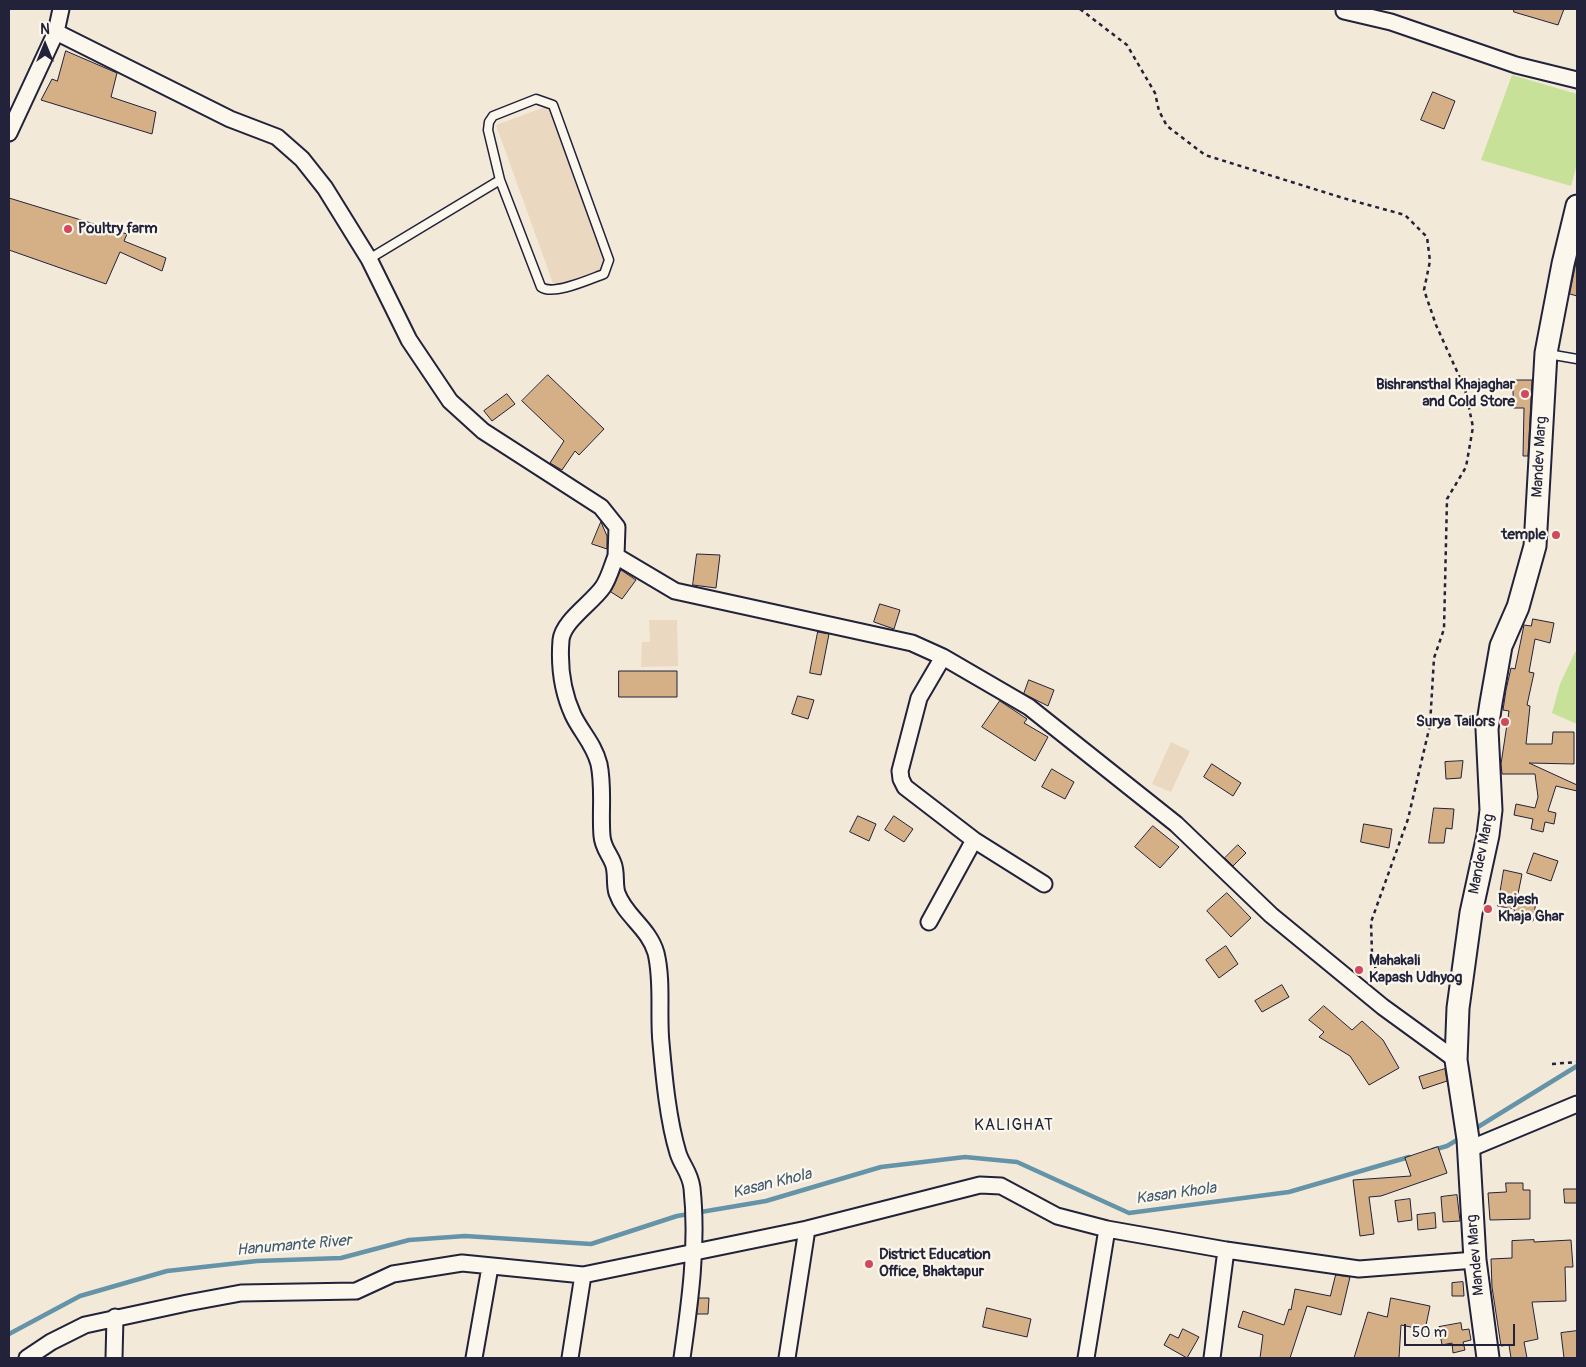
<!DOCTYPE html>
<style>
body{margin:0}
#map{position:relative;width:1586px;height:1367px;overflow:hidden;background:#f3e9d8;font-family:Pangolin,sans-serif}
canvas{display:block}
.frame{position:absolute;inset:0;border:10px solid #22223b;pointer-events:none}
.north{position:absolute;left:20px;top:20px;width:50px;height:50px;-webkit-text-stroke:4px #fbf7ec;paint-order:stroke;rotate:0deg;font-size:14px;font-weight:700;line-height:20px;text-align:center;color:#22223b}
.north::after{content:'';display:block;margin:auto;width:18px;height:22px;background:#22223b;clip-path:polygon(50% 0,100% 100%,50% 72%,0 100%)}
.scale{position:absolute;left:1404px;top:1324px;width:111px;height:22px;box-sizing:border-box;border:2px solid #22223b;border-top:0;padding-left:6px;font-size:15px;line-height:18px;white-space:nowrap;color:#22223b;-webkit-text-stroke:4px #fbf7ec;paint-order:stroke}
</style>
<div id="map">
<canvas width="1586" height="1367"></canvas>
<div class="frame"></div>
<div class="north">N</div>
<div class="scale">50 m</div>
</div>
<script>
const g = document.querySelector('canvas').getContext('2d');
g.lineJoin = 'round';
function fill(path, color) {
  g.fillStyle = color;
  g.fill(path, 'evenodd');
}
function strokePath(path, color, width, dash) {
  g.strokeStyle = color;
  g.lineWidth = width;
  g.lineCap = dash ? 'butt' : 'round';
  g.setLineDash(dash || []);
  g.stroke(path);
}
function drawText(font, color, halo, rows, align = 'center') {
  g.font = font + ' Pangolin,sans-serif';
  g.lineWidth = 4.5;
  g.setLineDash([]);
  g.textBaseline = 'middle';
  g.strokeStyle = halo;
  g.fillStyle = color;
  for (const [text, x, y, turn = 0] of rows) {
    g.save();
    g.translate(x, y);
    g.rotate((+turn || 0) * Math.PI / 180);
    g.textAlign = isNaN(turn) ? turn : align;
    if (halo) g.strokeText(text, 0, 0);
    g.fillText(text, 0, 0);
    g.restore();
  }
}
fill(new Path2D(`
 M548,106L607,267L554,286L496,125Z
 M649,620H677L678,666L641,667L642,642H650Z
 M1171,742L1190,751L1171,792L1152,784Z`), '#ead8c0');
fill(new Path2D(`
 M1512,75L1577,94V164L1571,186L1481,160Z
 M1577,651V724L1552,713L1560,684L1575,652Z`), '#c7e198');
strokePath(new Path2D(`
 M1473,1130L1577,1066
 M1433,1150L1447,1146L1462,1137
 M9,1334L80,1296L167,1271L257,1261L341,1258L409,1240L465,1236L591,1244L677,1216L766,1201L881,1167L965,1157L1017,1162L1129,1213L1289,1192L1409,1157`), '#6593a8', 4.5);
const building = new Path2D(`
 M1514,9H1564L1558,25L1514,12Z
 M66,51L117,73L111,97L156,112L152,134L41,100L52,79L57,81Z
 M1433,92L1455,101L1444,129L1421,120Z
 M9,198L127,234L124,241L166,258L162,271L120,252L106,284L9,250Z
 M1577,258V296L1570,294Z
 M548,375L604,429L579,455L575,451L562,470L550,463L564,441L522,401Z
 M1513,380H1532L1528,456H1523L1524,408H1514Z
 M507,394L515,404L492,421L484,411Z
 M601,522L607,536V549L592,544Z
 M697,554L720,555L716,588L693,585Z
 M621,570L636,580L622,599L611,592Z
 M880,604L900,610L894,629L874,622Z
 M1533,619L1554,623L1550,643L1535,639L1529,672L1534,673L1527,705L1530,706L1526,744H1552L1553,732H1574V764L1529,763L1577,785V791L1556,786L1548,811L1556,813L1554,824L1545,822L1543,832L1531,829L1533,819L1514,815L1516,804L1535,808L1538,797L1535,774H1502L1501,764L1509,711L1503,710L1506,690L1511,668L1515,669L1524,625L1531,626Z
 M818,632L829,634L821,675L810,673Z
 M619,671H677V697H619Z
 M1029,680L1054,690L1048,706L1024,694Z
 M798,696L814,700L808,719L792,714Z
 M1000,701L1027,719L1024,723L1048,737L1035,761L982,727Z
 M1463,761L1461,778L1446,779L1445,762Z
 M1212,764L1241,783L1233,796L1204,777Z
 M1052,769L1074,782L1065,799L1042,787Z
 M1434,808L1454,809L1452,829L1446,828L1444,843H1429Z
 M858,816L876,824L869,841L850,832Z
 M894,816L913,829L904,842L885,830Z
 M1364,824L1392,829L1389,848L1361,842Z
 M1153,826L1179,847L1160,868L1135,847Z
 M1238,845L1246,853L1233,866L1225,858Z
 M1534,853L1558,861L1551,881L1527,873Z
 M1504,870L1522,874L1517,899L1536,902L1533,921L1513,917L1516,902L1514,909L1498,906Z
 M1227,893L1251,918L1231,937L1207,911Z
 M1226,946L1238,964L1219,978L1206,960Z
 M1282,985L1289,997L1262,1012L1255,1001Z
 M1324,1006L1352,1030L1362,1021L1383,1040L1399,1068L1369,1085L1350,1056L1319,1037L1324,1032L1309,1020Z
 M1445,1069L1447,1081L1423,1089L1419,1077Z
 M1438,1147L1447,1173L1381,1196L1369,1197L1374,1234L1360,1236L1353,1180L1411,1176L1405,1158Z
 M1506,1183H1523V1190H1530V1219L1490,1220L1488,1193L1506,1192Z
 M1564,1189H1577V1203H1565Z
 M1457,1195L1460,1221L1443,1222L1441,1197Z
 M1410,1199L1412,1220L1398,1222L1395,1201Z
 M1435,1213L1436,1228L1418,1230L1417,1215Z
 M1534,1240V1242L1571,1240L1573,1267H1565L1566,1301L1532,1302L1538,1339L1524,1342L1527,1358H1511L1509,1345L1501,1346L1492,1287L1491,1259L1512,1258V1241Z
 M1336,1275L1350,1277L1341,1315L1307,1306L1290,1358H1260L1263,1335L1238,1327L1243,1311L1284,1325L1289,1309L1291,1310L1295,1289L1330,1296Z
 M1463,1282L1464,1296H1452V1283Z
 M699,1298H709L708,1314H697Z
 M1391,1298L1430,1306L1425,1330L1401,1325L1399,1358H1354L1368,1312L1387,1317Z
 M987,1308L1031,1319L1027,1337L983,1327Z
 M1461,1323L1462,1330L1469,1329L1471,1340L1463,1342L1465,1350L1453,1353L1452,1343L1442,1345L1439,1327Z
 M1183,1329L1199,1337L1187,1358L1164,1345L1170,1334L1178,1338Z
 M1577,1331V1358H1564L1561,1333Z`);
fill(building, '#d5b087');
strokePath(building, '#22223b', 1);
const service = new Path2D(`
 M536,99L553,105L609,260L604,274C590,279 553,296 541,287L500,180L488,130L489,122L493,116Z
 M369,259L500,180
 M1548,354L1577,359`);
const minor = new Path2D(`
 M1344,11L1391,22L1516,65L1577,80
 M56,32L230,119L277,137L302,159L325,188L369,259L409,340L450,401L483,431L601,507L617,527L616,556L675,591L912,643L943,657L1029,707L1176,824L1271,915L1383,1007L1456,1060
 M9,133L56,32L61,9
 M616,556C612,566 609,578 603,587C592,603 563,621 561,640C559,665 562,691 573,715C581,732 594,744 599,764C604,788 600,812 602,836C603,848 609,853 613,863C617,872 614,884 617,893C625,916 649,928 656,953C663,982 658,1014 661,1043C664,1077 668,1120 678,1153C682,1166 690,1172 692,1188C698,1244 690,1302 682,1358
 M943,657L919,698L900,771L901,779L905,787L974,840L1044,884
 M929,922L974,840
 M1469,1149L1577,1104
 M27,1358L51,1342L85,1325L187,1303L241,1293L356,1291L393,1274L462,1263L583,1275L807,1229L980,1185L1001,1186L1057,1216L1107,1229L1226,1250L1359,1269L1475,1260
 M114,1358L115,1317
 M474,1358L490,1267
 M570,1358L583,1275
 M787,1358L807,1229
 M1086,1358L1107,1229
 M1212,1358L1226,1250`);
const secondary = new Path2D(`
 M1488,1358L1475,1260L1468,1139L1456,1060L1458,1008L1471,913L1488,835L1491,810L1487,729L1491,703L1501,646L1518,607L1535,546L1546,353L1563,264L1577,206`);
strokePath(service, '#22223b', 11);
strokePath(minor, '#22223b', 19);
strokePath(secondary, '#22223b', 25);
strokePath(new Path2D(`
 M1080,9L1127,45L1155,93L1159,111L1167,126L1205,155L1343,198L1405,215L1427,237L1430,261L1424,290L1436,325L1465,389L1473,427L1466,467L1447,499L1444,629L1434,658L1430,725L1408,819L1371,922L1372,954L1380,986
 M1552,1064L1577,1062`), '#22223b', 2.5, [4, 4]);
strokePath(service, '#fbf7ec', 8);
strokePath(minor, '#fbf7ec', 15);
strokePath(secondary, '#fbf7ec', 21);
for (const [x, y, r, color] of [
 [68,229,5,"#d1495b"],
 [1525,394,5,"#d1495b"],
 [1556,535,5,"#d1495b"],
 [1505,722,5,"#d1495b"],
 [1488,909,5,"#d1495b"],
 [1359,970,5,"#d1495b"],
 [869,1264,5,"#d1495b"]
]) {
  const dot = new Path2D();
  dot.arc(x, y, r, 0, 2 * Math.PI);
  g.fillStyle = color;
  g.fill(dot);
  strokePath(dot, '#fbf7ec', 2);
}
drawText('bold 15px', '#22223b', '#fbf7ec', [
 ["Poultry farm",78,229],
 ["Bishransthal Khajaghar",1515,385,"right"],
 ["and Cold Store",1515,402,"right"],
 ["temple",1546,535,"right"],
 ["Surya Tailors",1495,722,"right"],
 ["Rajesh",1498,900],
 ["Khaja Ghar",1498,917],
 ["Mahakali",1369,961],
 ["Kapash Udhyog",1369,978],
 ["District Education",879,1255],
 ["Office, Bhaktapur",879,1272]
], 'left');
drawText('15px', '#22223b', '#fbf7ec', [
 ["Mandev Marg",1540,457,-87],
 ["Mandev Marg",1482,854,-79],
 ["Mandev Marg",1476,1255,-95]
]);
g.letterSpacing = '1px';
drawText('16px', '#22223b', '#fbf7ec', [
 ["KALIGHAT",1014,1126]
]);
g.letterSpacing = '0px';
drawText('italic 16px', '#435b71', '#fbf7ec', [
 ["Kasan Khola",772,1184,-14],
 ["Kasan Khola",1176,1194,-8],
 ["Hanumante River",294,1246,-5]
]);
</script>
